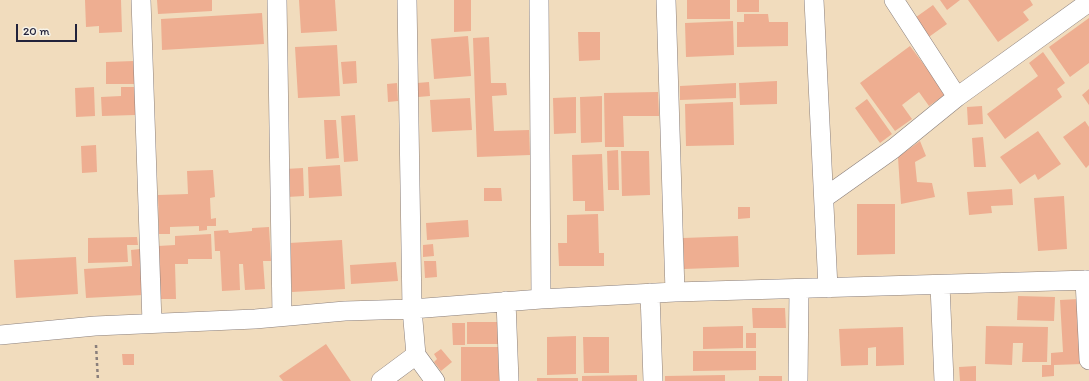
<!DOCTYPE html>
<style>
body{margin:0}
#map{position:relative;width:1089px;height:381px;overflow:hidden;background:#f1dcbd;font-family:Itim,sans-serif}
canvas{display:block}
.scale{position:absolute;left:16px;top:24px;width:61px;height:18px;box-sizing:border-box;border:2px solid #22223b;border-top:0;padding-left:5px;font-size:12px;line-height:14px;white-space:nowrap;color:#22223b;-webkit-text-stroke:3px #f7f3e8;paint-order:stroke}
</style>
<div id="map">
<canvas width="1089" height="381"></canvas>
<div class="scale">20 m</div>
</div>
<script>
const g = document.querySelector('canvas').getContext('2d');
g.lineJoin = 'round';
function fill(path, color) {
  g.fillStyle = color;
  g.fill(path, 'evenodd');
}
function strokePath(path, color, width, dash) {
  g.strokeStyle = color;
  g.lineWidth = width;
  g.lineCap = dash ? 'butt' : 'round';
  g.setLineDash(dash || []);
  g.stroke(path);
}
fill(new Path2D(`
 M85,0H121L122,32L99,33V26L86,27Z
 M157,0H212V11L158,14Z
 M299,0H335L337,31L301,33Z
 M454,0H471V31L454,32Z
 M687,0H730V19H687Z
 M737,0H759V12H737Z
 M940,0H960L947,10Z
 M968,0H1030L1033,5L1023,12L1029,20L998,42Z
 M933,5L947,24L926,39L912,20Z
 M262,13L264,44L162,50L161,19Z
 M744,14H768L769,22H788V46L737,47V22H744Z
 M1089,18V63L1070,77L1049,47Z
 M733,21L734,55L686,57L685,23Z
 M578,32H600V60L579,61Z
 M468,36L471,76L434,79L431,39Z
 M489,37L491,83H506L507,95L492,96L494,131L529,130L530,155L477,157L473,38Z
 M337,45L340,96L298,98L295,47Z
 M910,46L946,94L929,106L919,92L902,105L912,119L895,131L860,83Z
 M1043,52L1065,83L1057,89L1062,97L1005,139L987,114L1038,76L1029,63Z
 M134,61V84H106V62Z
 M356,61L357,83L343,84L341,62Z
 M777,81V104L740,105L739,83Z
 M429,82L430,96L418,97L417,83Z
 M397,83L398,101L388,102L387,84Z
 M736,83V98L680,100V86Z
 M94,87L95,116L76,117L75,88Z
 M121,87H135V115L102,116L101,97L121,96Z
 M1089,89V105L1082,95Z
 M658,92L659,116H623L624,147H605L604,93Z
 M602,96V142L581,143L580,97Z
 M576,97V133L554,134L553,98Z
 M470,98L472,130L432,132L430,100Z
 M867,99L892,134L880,143L855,108Z
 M733,102L734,145L686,146L685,104Z
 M982,106L983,124L968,125L967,107Z
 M355,115L358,161L344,162L341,116Z
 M324,120H336L339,158L326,159Z
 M1085,121L1089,127V165L1086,168L1063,137Z
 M1038,131L1061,164L1038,180L1035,174L1020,184L1000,157Z
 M983,137L986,167H974L972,138Z
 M920,141L926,156L915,162L917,182L932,183L935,197L901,204L898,157Z
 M96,145L97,172L82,173L81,146Z
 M618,150L619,190H608L607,151Z
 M621,151H649L650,195L622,196Z
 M602,154L604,211H585V201H573L572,155Z
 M340,165L342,196L309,198L308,167Z
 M303,168L304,196L287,197L285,169Z
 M213,170L215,197L210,198L211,219L216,218V226H207V230L199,231V226L170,227V234H159L158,195L188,194L187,171Z
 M484,188H501L502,201H484Z
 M1012,189L1013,205L991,206L992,213L969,215L967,192Z
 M1064,196L1067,249L1038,251L1034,198Z
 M857,204H895V254L857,255Z
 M738,207H750V218L738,219Z
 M598,214L599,253H604V266H559L558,243H567V215Z
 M468,220L469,237L427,240L426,223Z
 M269,227L271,261H263L265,289L245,290L243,264H239L240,290L222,291L220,251H215L214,231L228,230L229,233L252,231V228Z
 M211,234L212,259H188V264H175L176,299H160L158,246L175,245V236Z
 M738,236L739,267L684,269L683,238Z
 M137,237L138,245H127L128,262L88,263V238Z
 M342,240L345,289L292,292L289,243Z
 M433,244L434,256L423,257V245Z
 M140,249L143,295L86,298L84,269L132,266L131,250Z
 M76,257L78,294L16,298L14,260Z
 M424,261H436L437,277L425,278Z
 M396,262L398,281L351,284L350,265Z
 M1018,296L1055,297L1054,321L1017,320Z
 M1079,299L1082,364L1054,365V376L1042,377V365H1051V353L1063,352L1060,300Z
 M752,308H785L786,328H753Z
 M467,322H498V344H467Z
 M452,323H465V345H453Z
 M743,326V348L703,349V327Z
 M986,326L1048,327L1047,362H1022L1023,343H1013L1012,365L985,364Z
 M903,327L904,365L876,366V347L868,348V365L841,366L839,329Z
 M746,333H756V348H746Z
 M576,336V374L547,375V337Z
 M583,337H609V373H584Z
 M326,344L351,381H283L279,376Z
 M461,347H498L499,381H461Z
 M441,349L452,362L441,371L434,362L437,359L434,354Z
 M693,351H756V370L693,371Z
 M122,354H134V365H123Z
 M976,366V381H960L959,367Z
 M637,375V381H582V376Z
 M725,375V381H665V376Z
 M759,376H782V381H759Z
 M537,378H578V381H537Z`), '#eeae91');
const minor = new Path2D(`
 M141,0L152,323
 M277,0L282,316
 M407,0L412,309L416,355L435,381
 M539,0L541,299
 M666,0L675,292
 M814,0L828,288
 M894,0L957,97
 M824,198L893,149L957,97L1089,2
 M1085,280L1089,360
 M940,285L944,381
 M650,293L653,381
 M506,301L509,381
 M0,335L95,326L255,319L345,311L412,309L541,299L675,292L1089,280
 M381,381L416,355
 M798,381L799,289`);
strokePath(minor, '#8a7f7c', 20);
strokePath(new Path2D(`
 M96,345L98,381`), '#8a7f7c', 2.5, [3, 3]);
strokePath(minor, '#fff', 19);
</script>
